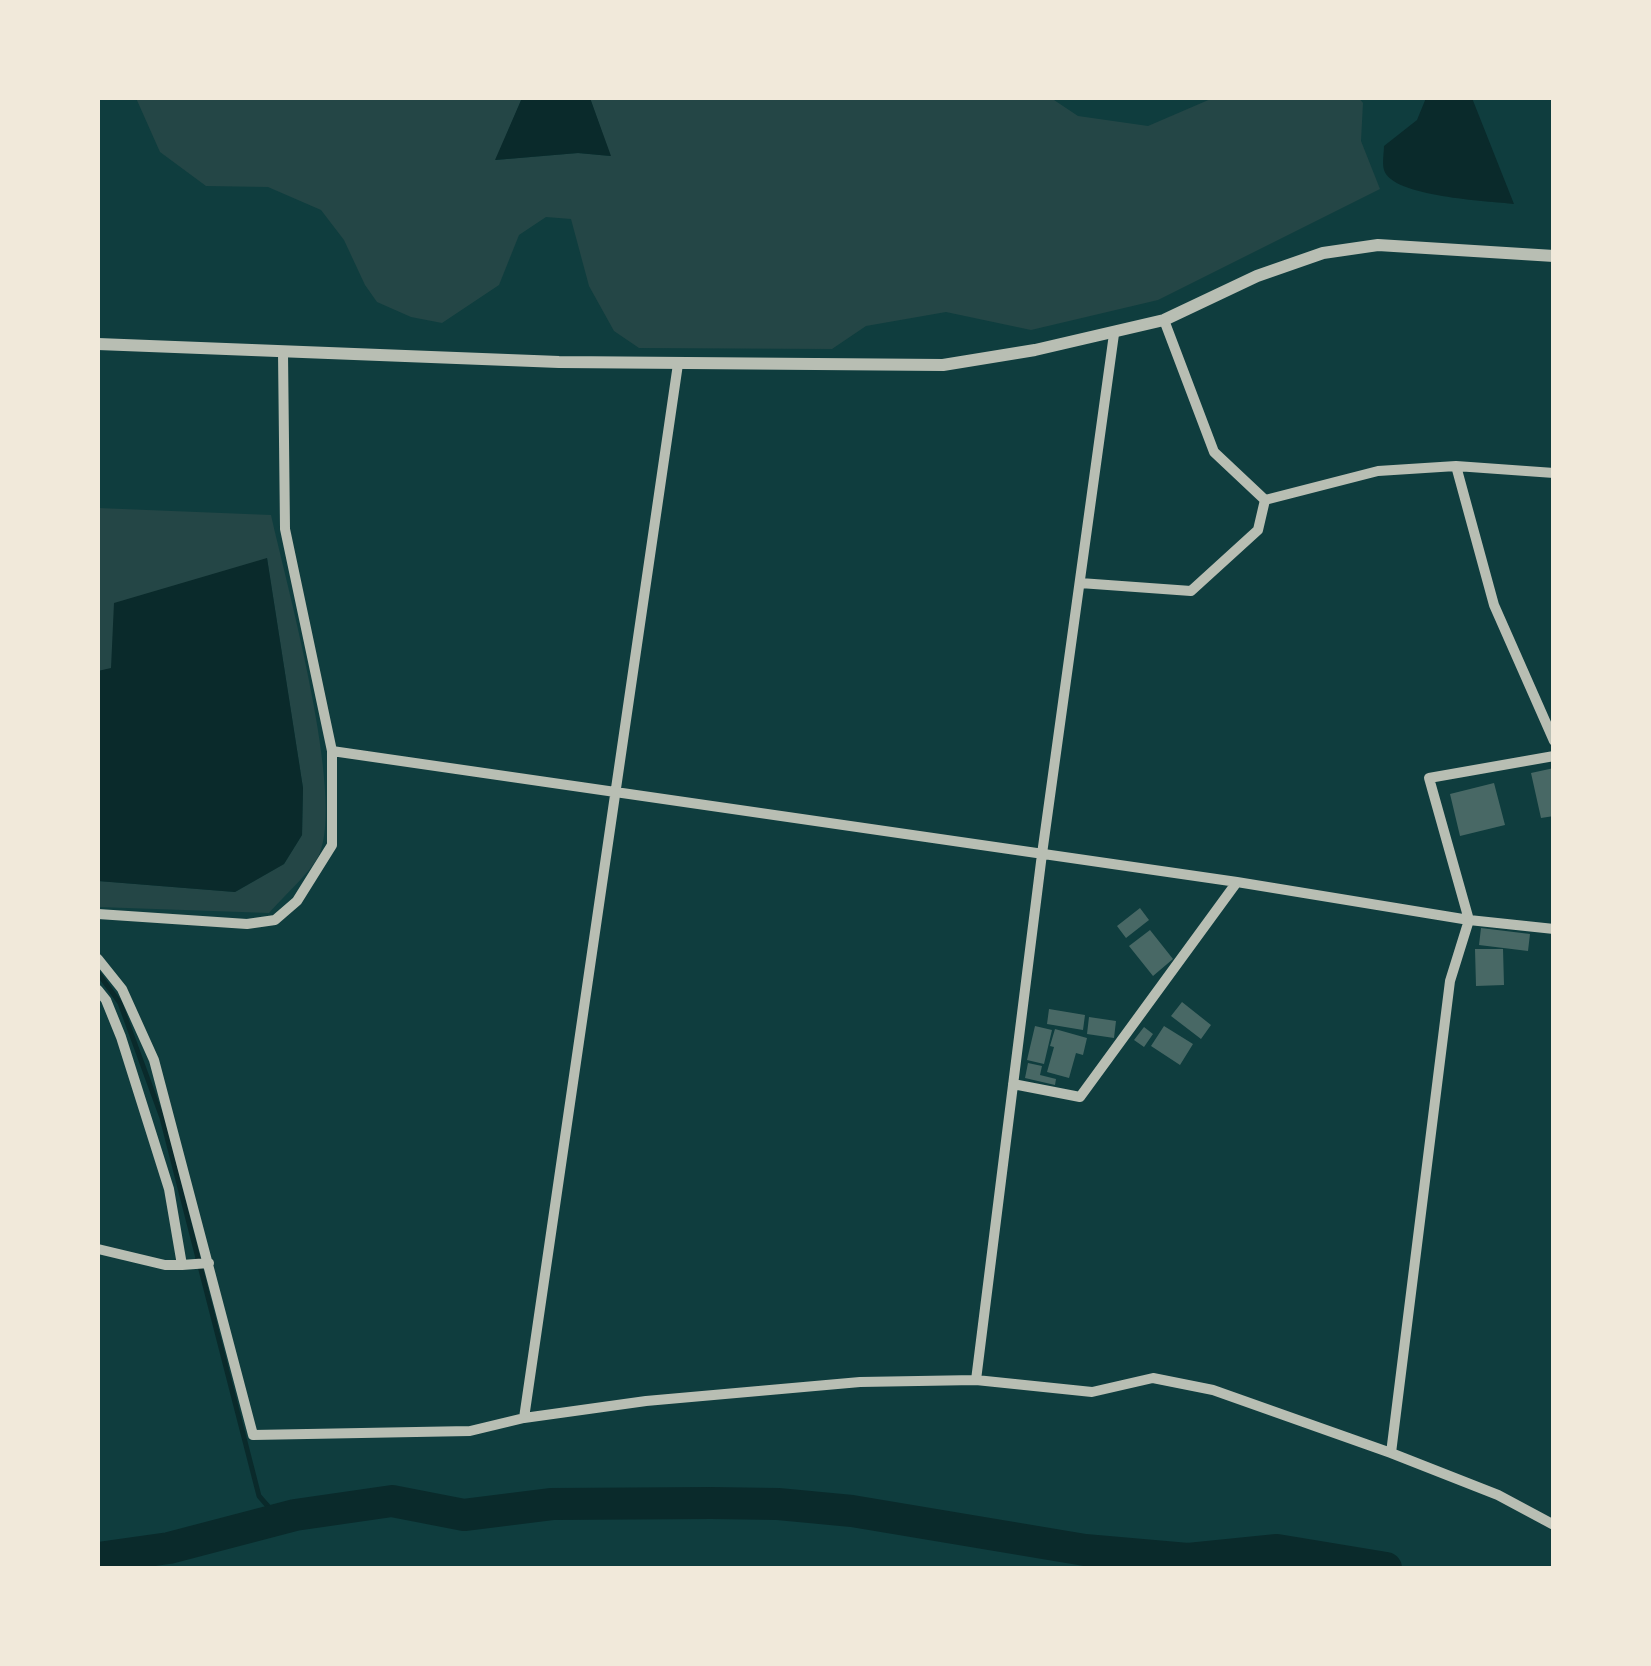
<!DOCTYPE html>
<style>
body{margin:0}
#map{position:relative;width:1651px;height:1666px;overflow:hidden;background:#0f3d3e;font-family:"Playfair Display",serif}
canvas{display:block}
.frame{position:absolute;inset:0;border:100px solid #f1e9da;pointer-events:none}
</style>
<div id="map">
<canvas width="1651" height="1666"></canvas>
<div class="frame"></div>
</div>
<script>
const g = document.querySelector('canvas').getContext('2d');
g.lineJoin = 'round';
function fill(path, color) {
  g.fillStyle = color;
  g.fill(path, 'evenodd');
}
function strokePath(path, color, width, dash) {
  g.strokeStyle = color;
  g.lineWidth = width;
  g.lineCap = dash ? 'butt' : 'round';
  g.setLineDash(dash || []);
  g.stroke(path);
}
fill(new Path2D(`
 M136,98H522L496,160L578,153L610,156L590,98H1051L1078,116L1148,126L1213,98H1359L1363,103L1361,141L1380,189L1158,300L1031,330L946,312L866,326L832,349L639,348L614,331L589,286L571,219L546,217L519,235L499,285L442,323L411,317L377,302L365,285L344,240L321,210L268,187L206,186L160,152Z
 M98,508L271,515C286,583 346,798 319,855C310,873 283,897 269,913L98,907V881L235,892L284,864L302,835L303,788L267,558L111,669L98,671Z`), '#244646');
fill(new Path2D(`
 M522,98H590L611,156L578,153L495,160Z
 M1426,98H1472L1514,204C1488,201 1392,197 1384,170C1382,163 1384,152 1384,146L1417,120Z
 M267,558L303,788L302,835L284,864L235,892L98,881V671L111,668L114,603Z`), '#0a2a2b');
strokePath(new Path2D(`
 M98,973L120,1003L162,1118L259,1496L273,1512L295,1515`), '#0a2a2b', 5);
strokePath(new Path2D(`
 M98,1558L169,1548L295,1515L392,1501L464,1515L552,1504L711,1503L778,1504L852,1511L1085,1550L1188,1559L1277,1550L1386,1568`), '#0a2a2b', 32);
fill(new Path2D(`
 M1554,768V816L1541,818L1531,773Z
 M1494,783L1505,825L1460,836L1450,794Z
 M1140,908L1149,920L1126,938L1117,926Z
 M1481,928L1530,934L1528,951L1479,945Z
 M1150,930L1173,959L1153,976L1129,946Z
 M1475,949H1503L1504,985L1476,986Z
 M1182,1002L1211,1025L1201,1039L1171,1016Z
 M1049,1009L1085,1015L1083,1030L1047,1024Z
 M1089,1017L1116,1021L1114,1038L1087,1034Z
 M1035,1026L1052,1030L1044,1064L1027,1060Z
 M1164,1026L1193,1044L1180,1065L1151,1046Z
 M1144,1027L1153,1034L1144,1047L1134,1040Z
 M1055,1029L1087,1038L1083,1055L1076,1053L1069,1078L1047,1072L1054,1047L1050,1046Z
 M1028,1063L1042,1066L1040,1075L1056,1079L1055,1085L1025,1078Z`), '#486865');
strokePath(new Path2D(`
 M1164,320L1214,452L1265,500
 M1456,466L1494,605L1554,741
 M1265,500L1378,471L1456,466L1554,473
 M1080,583L1191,591L1258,530L1265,500
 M332,751L1237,882L1469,920L1554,929
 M98,914L247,924L275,920L297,901L332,845V751L285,529L283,353
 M98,959L122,989L154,1060L253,1435L470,1431L524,1418L646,1401L860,1382L976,1380L1092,1392L1153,1378L1213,1390L1391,1453L1498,1495L1554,1525
 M98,990L106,1000L121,1037L169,1189L182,1265H165L98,1249
 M1013,1084L1080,1097L1237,882
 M182,1265L209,1263
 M976,1380L1042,854L1114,334
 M524,1418L678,364
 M1391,1453L1450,981L1469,920L1429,778L1554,756`), '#b8beb3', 10);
strokePath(new Path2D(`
 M98,344L559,362L943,365L1035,350L1164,320L1257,276L1323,253L1378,245L1554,256`), '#b8beb3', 12);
</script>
